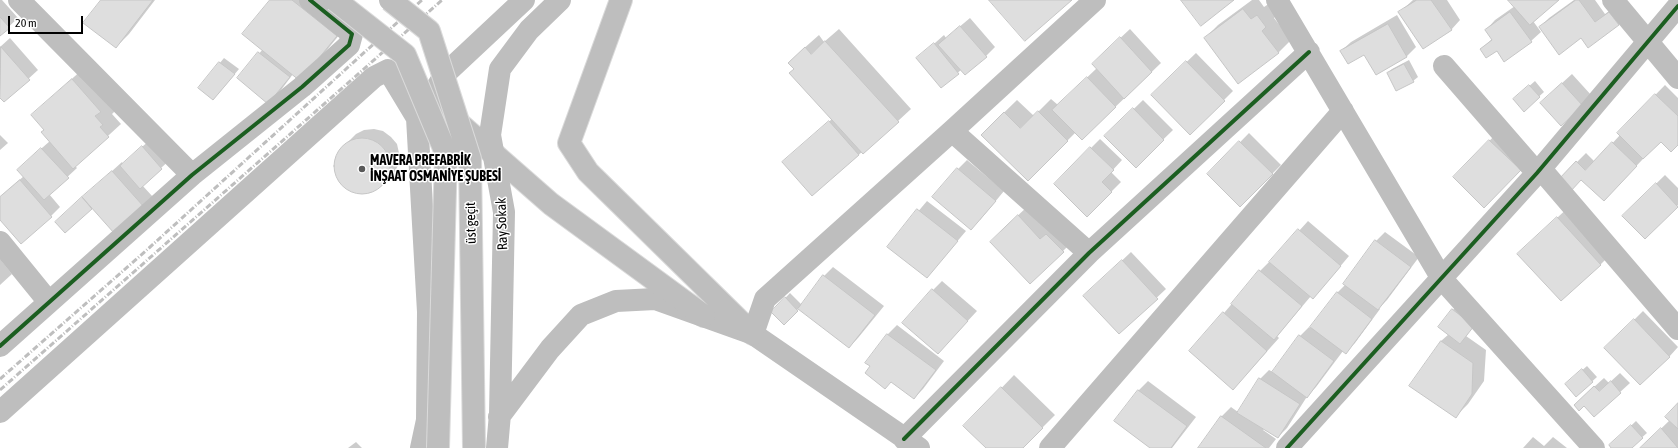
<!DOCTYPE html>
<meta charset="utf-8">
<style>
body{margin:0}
#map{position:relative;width:1678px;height:448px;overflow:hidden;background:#fff;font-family:"Asap Condensed",sans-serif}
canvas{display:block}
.scale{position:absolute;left:8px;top:16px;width:75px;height:18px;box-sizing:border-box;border:2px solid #000;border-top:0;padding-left:5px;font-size:12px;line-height:14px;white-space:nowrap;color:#000;-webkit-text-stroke:3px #fff;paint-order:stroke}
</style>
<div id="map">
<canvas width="1678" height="448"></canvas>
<div class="scale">20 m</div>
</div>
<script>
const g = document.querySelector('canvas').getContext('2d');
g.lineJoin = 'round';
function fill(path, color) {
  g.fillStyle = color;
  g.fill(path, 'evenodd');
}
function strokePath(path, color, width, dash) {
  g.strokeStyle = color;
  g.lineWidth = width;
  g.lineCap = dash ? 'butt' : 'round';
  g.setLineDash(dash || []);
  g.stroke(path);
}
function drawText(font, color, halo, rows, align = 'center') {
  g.font = font + ' "Asap Condensed",sans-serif';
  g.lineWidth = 3;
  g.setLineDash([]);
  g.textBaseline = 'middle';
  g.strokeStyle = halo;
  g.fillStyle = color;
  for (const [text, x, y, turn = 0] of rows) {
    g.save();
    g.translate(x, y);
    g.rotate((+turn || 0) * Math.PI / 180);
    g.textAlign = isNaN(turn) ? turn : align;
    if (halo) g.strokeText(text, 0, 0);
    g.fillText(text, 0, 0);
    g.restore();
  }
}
fill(new Path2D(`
 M0,0H2L18,18L0,35Z
 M102,0H155L129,34L116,47Z
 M271,0H320L349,23L313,67L293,74L278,94L238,78L263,49Z
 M1252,0H1259L1264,7L1270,3L1278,14L1274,18L1291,40L1278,53L1205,38L1218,25Z
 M1413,0H1447L1460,20L1451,30L1400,12Z
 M1510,0H1558L1533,21L1541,32L1531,41L1497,49H1481L1492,39L1486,30L1495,20L1515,6Z
 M1574,0H1595L1605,14L1619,4L1627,15L1618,25L1581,37L1540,27L1549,18Z
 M1397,15L1416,47L1407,56L1377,74L1365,53L1341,51L1351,42Z
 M970,18L995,47L986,56L961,70L941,87L918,58L944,35L946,38Z
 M839,29L911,109L898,121L812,195L784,162L832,119L795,69L802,50L819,35L824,42Z
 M1130,29L1161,63L1082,139L1076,132L1028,180L982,134L1017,100L1034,116L1051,99L1058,105L1097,68L1102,55Z
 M10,38L38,70L4,101L0,96V47Z
 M1196,53L1233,91L1190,134L1152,95Z
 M224,58L239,69L218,94L199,88Z
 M1409,60L1418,77L1413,81L1388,73L1392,69Z
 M85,67L115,111L112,114L121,124L75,166L77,168L49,194L60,207L51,216L0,219V197L24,176L27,161L50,141L45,130L32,115Z
 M1572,74L1592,96L1582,105L1550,94Z
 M1535,81L1544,92L1524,110L1519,95Z
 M1665,85L1678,98V144L1661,140L1604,200L1577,162L1586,153L1595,162L1620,135L1618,133Z
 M1143,100L1173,130L1136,166L1106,136Z
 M374,129L383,131L391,137L397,144L399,153V163L395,172L379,188L370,193L361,194L353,192L345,188L336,174L335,166L336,157L340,150L356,134L364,130Z
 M1499,131L1529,160L1484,206L1454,177Z
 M1249,133L1281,165L1240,206L1209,174Z
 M0,135L8,143L0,150Z
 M152,138L171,159L142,185L153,197L144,206L92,207L65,232L61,217L122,162L123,164Z
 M1100,139L1122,160L1111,172L1121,182L1087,216L1055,184Z
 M967,160L1004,191L980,220L958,169Z
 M1665,175L1678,188V205L1645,238L1623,216Z
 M927,201L966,231L927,277L889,246Z
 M1571,205L1613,252L1600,265L1532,241Z
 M1027,207L1072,242L1063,251L1000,232Z
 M1308,221L1349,256L1322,288L1313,298L1311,296L1277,336L1279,338L1245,376L1224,313L1260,271L1269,262L1270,263Z
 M1385,232L1419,257L1387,300L1379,308L1380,309L1355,343L1345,352L1343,351L1316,387L1308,395L1287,428L1278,437L1264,429L1263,430L1276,439L1269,448H1199L1222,416L1231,407L1238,412L1260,379L1269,370L1273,372L1300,336L1309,327L1311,328L1337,293L1345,285L1376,241Z
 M1131,252L1166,289L1119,333L1094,287Z
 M0,259L12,274L0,285Z
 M833,267L884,306L858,338L849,347L799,308L784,324L772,312L790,293L802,305L824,276Z
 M942,281L977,311L938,353L933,290Z
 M1457,305L1466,336L1486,350L1484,381L1468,404L1456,416L1411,386L1441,341L1449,334L1453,310Z
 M1643,311L1678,347L1669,357L1606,348Z
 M897,325L944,361L923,389L914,398L867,363L888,334Z
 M1587,366L1597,377L1577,395L1571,380Z
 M1620,373L1630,383L1595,415L1584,404V396L1604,378L1609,383Z
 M1014,375L1055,415L1022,448H988L965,426Z
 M1148,381L1196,417L1172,448H1152L1116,421L1139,390Z
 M1678,404V448H1641L1670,420Z
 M1636,421L1647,433L1630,448H1613L1615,441Z
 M1533,437L1544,446L1553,437L1567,448H1523Z
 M356,442L362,448H348Z`), '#0003');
const building = new Path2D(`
 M101,0H153L116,48L83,23Z
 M270,0H292L337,36L300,81L242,34Z
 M989,0H1072L1025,41Z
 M1181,0H1234L1201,26Z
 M1417,0H1431L1452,30L1423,49L1398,12Z
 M1508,0H1559L1530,25Z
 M1576,0H1579L1595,22L1609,12L1619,25L1588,48L1581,38L1559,55L1539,27Z
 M1243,9L1251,19L1257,15L1266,27L1262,31L1279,53L1238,84L1204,38Z
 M1510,12L1532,42L1504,62L1497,51L1486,58L1480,49L1492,40L1485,30Z
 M0,17L10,28L0,36Z
 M1388,24L1407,57L1376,75L1364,55L1348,64L1340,51Z
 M960,26L987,57L965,75L938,45Z
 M1120,37L1152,72L1124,99L1092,64Z
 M825,41L899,122L863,154L789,73L794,69L788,63L805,47L811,54Z
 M934,43L959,74L941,88L916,58Z
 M1,47L30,80L4,102L0,98Z
 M258,52L290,77L268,104L237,78Z
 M1186,61L1225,101L1190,135L1151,95Z
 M219,62L235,74L213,100L198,88Z
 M1404,64L1414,82L1396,91L1387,73Z
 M1087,77L1116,107L1082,140L1052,110Z
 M72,79L101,112L95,116L103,125L100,127L109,137L73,169L41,132L44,130L31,115Z
 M1562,83L1583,106L1561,126L1540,103Z
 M1529,85L1540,97L1524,112L1513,99Z
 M1655,94L1678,116V145L1671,152L1661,142L1643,159L1617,133Z
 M1133,108L1164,140L1136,168L1104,136Z
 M1038,111L1068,141L1028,181L981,135L1004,112L1020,128Z
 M829,121L859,155L812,196L782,162Z
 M334 166a28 28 0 1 1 56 0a28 28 0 1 1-56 0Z
 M1489,140L1521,170L1484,208L1453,177Z
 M1239,141L1273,174L1240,207L1207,174Z
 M1612,142L1637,166L1604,201L1581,180L1570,192L1558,180L1576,161L1585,170Z
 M142,146L162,169L140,189L120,166Z
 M1090,147L1114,170L1102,182L1112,192L1087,217L1054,184Z
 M41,148L69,178L44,200L17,170Z
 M957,168L996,201L971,230L932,197Z
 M112,171L144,207L114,233L82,197Z
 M20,180L52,217L21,244L0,220V197Z
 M1656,183L1678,207L1645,239L1622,216Z
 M82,197L92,209L65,233L55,222Z
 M917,209L958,241L927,278L887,247Z
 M1018,215L1040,239L1046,234L1064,252L1030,284L990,242Z
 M1557,217L1601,265L1561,301L1517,254Z
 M1298,229L1341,266L1313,299L1269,262Z
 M1375,240L1411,267L1378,310L1343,284Z
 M1122,260L1158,299L1119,334L1083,296Z
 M1259,270L1302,306L1274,340L1231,304Z
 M823,275L875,315L849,348L798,309Z
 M932,289L968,321L938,354L902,323Z
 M1337,292L1372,319L1346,354L1310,327Z
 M785,297L798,311L784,325L771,312Z
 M1452,309L1474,326L1460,344L1438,327Z
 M1223,312L1267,351L1233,390L1189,351Z
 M1634,319L1670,357L1640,385L1604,348Z
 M887,334L936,370L914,399L891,382L885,389L865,373L870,366L865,363Z
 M1299,335L1334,361L1307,398L1272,372Z
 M1441,341L1473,363L1472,394L1456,418L1409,386Z
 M1582,369L1593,382L1576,397L1565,384Z
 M1259,378L1300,404L1278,438L1237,413Z
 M1611,381L1621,393L1594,417L1584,406L1579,411L1574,405L1594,386L1599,391Z
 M1001,387L1043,428L1023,448H986L963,426Z
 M1138,390L1187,426L1171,448H1150L1114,421Z
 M1678,403V429L1665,417Z
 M1221,416L1266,448H1198Z
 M1631,425L1643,438L1632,448H1611L1609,445Z
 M1661,428L1678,448H1640Z`);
fill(building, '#dedede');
strokePath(building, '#c6c6c6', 1);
const major = new Path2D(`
 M621,0L569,143L588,172L753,334
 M430,98L551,204L704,316`);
strokePath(major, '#dbdbdb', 24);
strokePath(new Path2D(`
 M19,0L192,175
 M1277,0L1442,279L1594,448
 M1613,0L1678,78
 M1444,66L1537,173
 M952,131L1089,253
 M1540,168L1678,329
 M0,242L48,301
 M753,334L765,299L952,131L1095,0
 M0,346L192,175L302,87L349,45L352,34L310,0
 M0,412L374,77L388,70L417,118
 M499,417L550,349L581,315L616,301L655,299L753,334L919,448
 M904,439L1089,253L1309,52
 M421,448L427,420L428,312L417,118L446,73L524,0
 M497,448L500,414L504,212L490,135L500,69L529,30L560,0
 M1050,448L1343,111
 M1287,448L1537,173L1678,6`), '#bebebe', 22);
strokePath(major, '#bebebe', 22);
strokePath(new Path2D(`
 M0,379L149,248L422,0
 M0,390L442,0`), '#bebebe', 3, [6, 2, 1, 2]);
const highwayBridge = new Path2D(`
 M335,0L405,55L446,153L438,448
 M390,0L429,31L470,159L474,448`);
strokePath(highwayBridge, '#dbdbdb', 24, []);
strokePath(highwayBridge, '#bebebe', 22);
strokePath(new Path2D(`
 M0,346L192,175L302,87L349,45L352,34L310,0
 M904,439L1089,253L1309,52
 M1287,448L1537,173L1678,6`), '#1b5e20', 4);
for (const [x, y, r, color] of [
 [362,169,4,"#595959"]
]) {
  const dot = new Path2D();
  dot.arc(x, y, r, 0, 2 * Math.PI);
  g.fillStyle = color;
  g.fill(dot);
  strokePath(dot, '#fff', 1.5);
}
drawText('bold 14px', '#000', '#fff', [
 ["MAVERA PREFABRİK",370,161],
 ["İNŞAAT OSMANİYE ŞUBESİ",370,177]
], 'left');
drawText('14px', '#000', '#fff', [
 ["üst geçit",471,223,-91],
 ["Ray Sokak",502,224,-92]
]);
</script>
